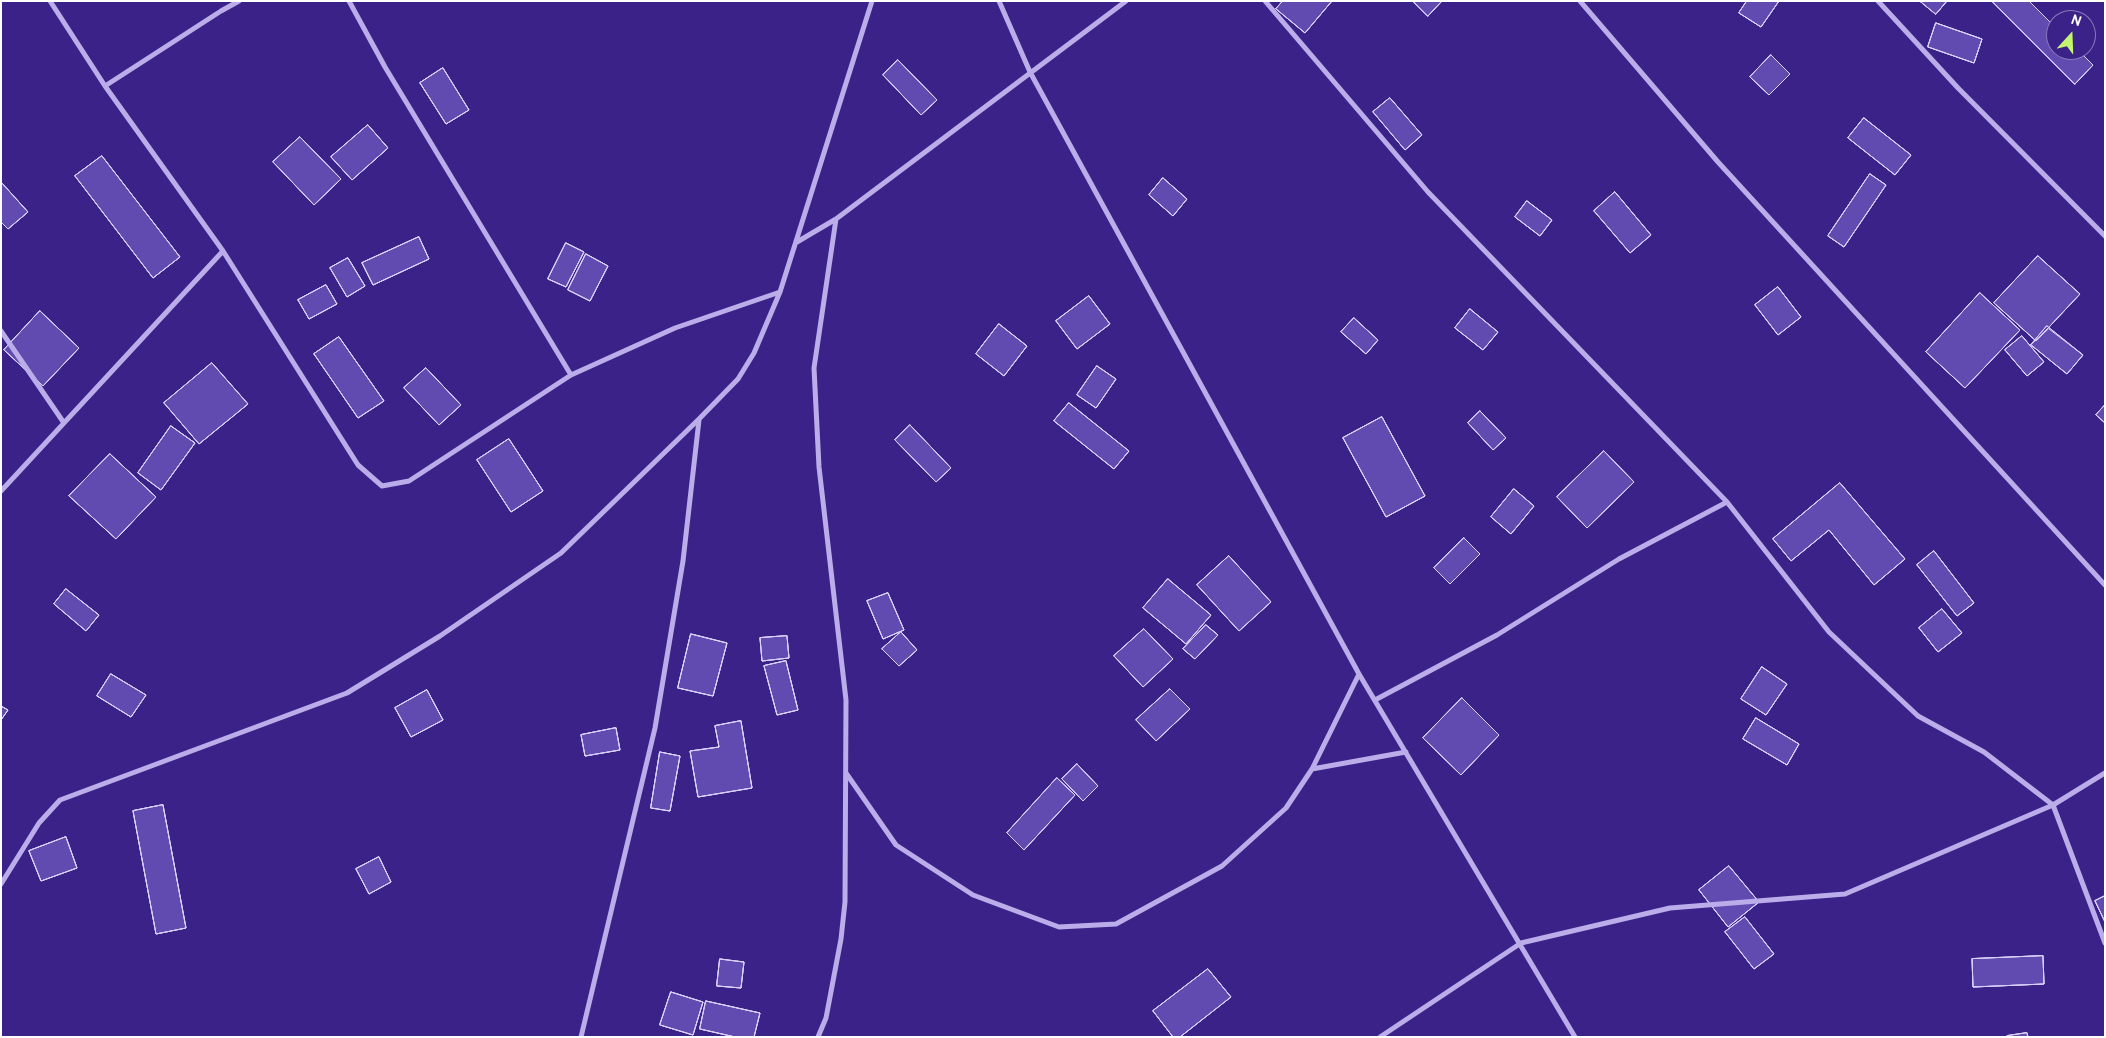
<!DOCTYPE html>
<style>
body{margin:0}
#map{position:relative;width:2106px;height:1038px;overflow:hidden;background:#3a2288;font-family:Overpass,sans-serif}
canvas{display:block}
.frame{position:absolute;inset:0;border:2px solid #fff;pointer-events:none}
.north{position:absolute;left:2046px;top:10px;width:50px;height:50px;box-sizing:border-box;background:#3a2288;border:1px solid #897ab8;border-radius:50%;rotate:20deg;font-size:14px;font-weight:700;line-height:20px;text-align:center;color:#fff}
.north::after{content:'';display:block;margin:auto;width:18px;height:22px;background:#c3f56f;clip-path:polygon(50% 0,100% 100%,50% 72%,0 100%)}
</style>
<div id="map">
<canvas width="2106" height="1038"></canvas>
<div class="frame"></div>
<div class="north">N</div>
</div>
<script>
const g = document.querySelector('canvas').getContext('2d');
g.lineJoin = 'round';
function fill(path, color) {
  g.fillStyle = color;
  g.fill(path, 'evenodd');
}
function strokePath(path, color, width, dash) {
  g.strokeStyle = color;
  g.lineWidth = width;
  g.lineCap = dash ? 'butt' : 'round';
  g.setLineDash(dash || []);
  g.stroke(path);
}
const building = new Path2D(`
 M1283,1H1332L1305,33L1276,9Z
 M1283,1H1332L1305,33L1276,9Z
 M1283,1H1332L1305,33L1276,9Z
 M1413,1H1442L1428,16Z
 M1413,1H1442L1428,16Z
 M1413,1H1442L1428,16Z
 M1747,1H1779L1761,27L1739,13Z
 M1747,1H1779L1761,27L1739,13Z
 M1747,1H1779L1761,27L1739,13Z
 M1920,1H1947L1936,14Z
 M1920,1H1947L1936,14Z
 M1920,1H1947L1936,14Z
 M1992,1H2029L2056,28V50H2078L2093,65L2075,84Z
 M1992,1H2029L2056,28V50H2078L2093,65L2075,84Z
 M1992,1H2029L2056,28V50H2078L2093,65L2075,84Z
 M1936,23L1982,39L1974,63L1928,47Z
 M1936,23L1982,39L1974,63L1928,47Z
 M1936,23L1982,39L1974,63L1928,47Z
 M1771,55L1790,74L1769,95L1750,77Z
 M1771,55L1790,74L1769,95L1750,77Z
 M1771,55L1790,74L1769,95L1750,77Z
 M898,60L937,100L921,115L883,75Z
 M898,60L937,100L921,115L883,75Z
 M898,60L937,100L921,115L883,75Z
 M443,68L469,110L446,124L420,83Z
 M443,68L469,110L446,124L420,83Z
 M443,68L469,110L446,124L420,83Z
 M1390,98L1422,135L1405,150L1373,112Z
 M1390,98L1422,135L1405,150L1373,112Z
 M1390,98L1422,135L1405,150L1373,112Z
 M1864,118L1911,155L1895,175L1848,138Z
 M1864,118L1911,155L1895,175L1848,138Z
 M1864,118L1911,155L1895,175L1848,138Z
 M368,125L388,148L352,180L331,157Z
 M368,125L388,148L352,180L331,157Z
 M368,125L388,148L352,180L331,157Z
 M300,137L341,179L314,205L273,162Z
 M300,137L341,179L314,205L273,162Z
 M300,137L341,179L314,205L273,162Z
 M102,156L180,257L153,278L75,176Z
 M102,156L180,257L153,278L75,176Z
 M102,156L180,257L153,278L75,176Z
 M1870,174L1886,185L1844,247L1828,236Z
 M1870,174L1886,185L1844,247L1828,236Z
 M1870,174L1886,185L1844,247L1828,236Z
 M1163,178L1187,199L1173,216L1149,195Z
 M1163,178L1187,199L1173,216L1149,195Z
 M1163,178L1187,199L1173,216L1149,195Z
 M1,182L28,212L8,229L1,222Z
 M1,182L28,212L8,229L1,222Z
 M1,182L28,212L8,229L1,222Z
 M1615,192L1651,235L1630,253L1594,211Z
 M1615,192L1651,235L1630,253L1594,211Z
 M1615,192L1651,235L1630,253L1594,211Z
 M1527,201L1552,220L1540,236L1515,217Z
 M1527,201L1552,220L1540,236L1515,217Z
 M1527,201L1552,220L1540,236L1515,217Z
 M419,237L429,259L373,285L362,263Z
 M419,237L429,259L373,285L362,263Z
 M419,237L429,259L373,285L362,263Z
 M566,243L584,252L566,287L548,279Z
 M566,243L584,252L566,287L548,279Z
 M566,243L584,252L566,287L548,279Z
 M586,254L608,266L590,301L568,290Z
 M586,254L608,266L590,301L568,290Z
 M586,254L608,266L590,301L568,290Z
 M2038,256L2080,294L2036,341L1994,303Z
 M2038,256L2080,294L2036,341L1994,303Z
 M2038,256L2080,294L2036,341L1994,303Z
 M348,258L365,286L347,297L330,268Z
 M348,258L365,286L347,297L330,268Z
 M348,258L365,286L347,297L330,268Z
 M326,285L337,304L309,319L298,300Z
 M326,285L337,304L309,319L298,300Z
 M326,285L337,304L309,319L298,300Z
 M1778,287L1801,317L1778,335L1755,305Z
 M1778,287L1801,317L1778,335L1755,305Z
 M1778,287L1801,317L1778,335L1755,305Z
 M1980,293L2020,330L1965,388L1926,352Z
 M1980,293L2020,330L1965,388L1926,352Z
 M1980,293L2020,330L1965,388L1926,352Z
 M1089,296L1110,324L1077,349L1056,321Z
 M1089,296L1110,324L1077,349L1056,321Z
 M1089,296L1110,324L1077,349L1056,321Z
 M1470,309L1498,332L1483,350L1455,328Z
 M1470,309L1498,332L1483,350L1455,328Z
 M1470,309L1498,332L1483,350L1455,328Z
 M40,311L79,348L43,386L4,350Z
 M40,311L79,348L43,386L4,350Z
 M40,311L79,348L43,386L4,350Z
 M1354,318L1378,340L1366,354L1341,332Z
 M1354,318L1378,340L1366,354L1341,332Z
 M1354,318L1378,340L1366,354L1341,332Z
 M999,324L1027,346L1004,376L976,354Z
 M999,324L1027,346L1004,376L976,354Z
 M999,324L1027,346L1004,376L976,354Z
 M2047,326L2083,355L2067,374L2031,345Z
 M2047,326L2083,355L2067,374L2031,345Z
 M2049,329L2083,355L2067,374L2031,345Z
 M2022,336L2044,362L2027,376L2005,350Z
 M2022,336L2044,362L2027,376L2005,350Z
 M2022,336L2044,362L2027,376L2005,350Z
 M339,337L384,401L358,418L314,354Z
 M339,337L384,401L358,418L314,354Z
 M339,337L384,401L358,418L314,354Z
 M212,363L248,404L199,444L164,403Z
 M212,363L248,404L199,444L164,403Z
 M212,363L248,404L199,444L164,403Z
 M1097,366L1116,379L1096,408L1077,395Z
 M1097,366L1116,379L1096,408L1077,395Z
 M1097,366L1116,379L1096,408L1077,395Z
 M426,368L461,405L439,425L404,388Z
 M426,368L461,405L439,425L404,388Z
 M426,368L461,405L439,425L404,388Z
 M1069,403L1129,451L1114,469L1054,421Z
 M1069,403L1129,451L1114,469L1054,421Z
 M1069,403L1129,451L1114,469L1054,421Z
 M2105,405V423L2096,415Z
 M2105,405V423L2096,415Z
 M2105,405V423L2096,415Z
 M1480,411L1506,438L1493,450L1468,423Z
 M1480,411L1506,438L1493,450L1468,423Z
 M1480,411L1506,438L1493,450L1468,423Z
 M1382,417L1425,496L1386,517L1343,438Z
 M1382,417L1425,496L1386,517L1343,438Z
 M1382,417L1425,496L1386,517L1343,438Z
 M910,425L951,468L936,482L895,440Z
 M910,425L951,468L936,482L895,440Z
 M910,425L951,468L936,482L895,440Z
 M171,426L195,443L161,490L138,473Z
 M171,426L195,443L161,490L138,473Z
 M171,426L195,443L161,490L138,473Z
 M509,439L543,491L511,512L477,460Z
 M509,439L543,491L511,512L477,460Z
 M509,439L543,491L511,512L477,460Z
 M1604,451L1634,482L1587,528L1557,497Z
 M1604,451L1634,482L1587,528L1557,497Z
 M1604,451L1634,482L1587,528L1557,497Z
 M110,454L156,497L116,539L69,496Z
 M110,454L156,497L116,539L69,496Z
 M110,454L156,497L116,539L69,496Z
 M1840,483L1905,559L1874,585L1829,530L1791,561L1773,539Z
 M1840,483L1905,559L1874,585L1829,530L1791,561L1773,539Z
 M1840,483L1905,559L1874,585L1829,530L1791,561L1773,539Z
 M1514,489L1534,506L1511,534L1491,517Z
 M1514,489L1534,506L1511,534L1491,517Z
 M1514,489L1534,506L1511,534L1491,517Z
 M1464,538L1480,554L1450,584L1434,568Z
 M1464,538L1480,554L1450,584L1434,568Z
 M1464,538L1480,554L1450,584L1434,568Z
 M1934,551L1974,603L1957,616L1917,565Z
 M1934,551L1974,603L1957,616L1917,565Z
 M1934,551L1974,603L1957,616L1917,565Z
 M1229,556L1271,602L1239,631L1197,585Z
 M1229,556L1271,602L1239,631L1197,585Z
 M1229,556L1271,602L1239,631L1197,585Z
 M1168,579L1211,615L1186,644L1143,608Z
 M1168,579L1211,615L1186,644L1143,608Z
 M1168,579L1211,615L1186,644L1143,608Z
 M66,589L99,615L86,631L54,604Z
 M66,589L99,615L86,631L54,604Z
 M66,589L99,615L86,631L54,604Z
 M888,593L904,630L883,639L867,601Z
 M888,593L904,630L883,639L867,601Z
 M888,593L904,630L883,639L867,601Z
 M1942,609L1962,633L1938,652L1919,628Z
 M1942,609L1962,633L1938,652L1919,628Z
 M1942,609L1962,633L1938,652L1919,628Z
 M1206,625L1218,635L1195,659L1183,649Z
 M1206,625L1218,635L1195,659L1183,649Z
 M1206,625L1218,635L1195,659L1183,649Z
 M1144,629L1173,659L1143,687L1114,656Z
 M1144,629L1173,659L1143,687L1114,656Z
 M1144,629L1173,659L1143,687L1114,656Z
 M901,632L917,650L899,666L882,649Z
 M901,632L917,650L899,666L882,649Z
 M901,632L917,650L899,666L882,649Z
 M691,634L727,643L713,696L678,688Z
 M691,634L727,643L713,696L678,688Z
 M691,634L727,643L713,696L678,688Z
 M787,636L789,658L762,661L760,638Z
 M787,636L789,658L762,661L760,638Z
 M787,636L789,658L762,661L760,638Z
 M786,661L798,710L777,715L764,666Z
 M786,661L798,710L777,715L764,666Z
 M786,661L798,710L777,715L764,666Z
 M1762,667L1787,684L1766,715L1741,699Z
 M1762,667L1787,684L1766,715L1741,699Z
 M1762,667L1787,684L1766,715L1741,699Z
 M111,674L146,695L131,717L97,696Z
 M111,674L146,695L131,717L97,696Z
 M111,674L146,695L131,717L97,696Z
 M1170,689L1190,709L1156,741L1136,720Z
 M1170,689L1190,709L1156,741L1136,720Z
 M1170,689L1190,709L1156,741L1136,720Z
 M427,690L443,720L411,737L395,708Z
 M427,690L443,720L411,737L395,708Z
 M427,690L443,720L411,737L395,708Z
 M1462,698L1499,735L1461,775L1423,738Z
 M1462,698L1499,735L1461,775L1423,738Z
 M1462,698L1499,735L1461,775L1423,738Z
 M1,706L8,710L1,720Z
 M1,706L8,710L1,720Z
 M1,706L8,710L1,720Z
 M1756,718L1799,744L1787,765L1743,739Z
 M1756,718L1799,744L1787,765L1743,739Z
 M1756,718L1799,744L1787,765L1743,739Z
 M741,721L752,788L698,797L690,751L719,747L715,726Z
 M741,721L752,788L698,797L690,751L719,747L715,726Z
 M741,721L752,788L698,797L690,751L719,747L715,726Z
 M616,728L620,750L585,756L581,735Z
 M616,728L620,750L585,756L581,735Z
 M616,728L620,750L585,756L581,735Z
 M660,752L680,756L670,811L651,808Z
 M660,752L680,756L670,811L651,808Z
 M660,752L680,756L670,811L651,808Z
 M1077,764L1098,786L1083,801L1062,779Z
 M1077,764L1098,786L1083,801L1062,779Z
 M1077,764L1098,786L1083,801L1062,779Z
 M1057,778L1075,795L1024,850L1007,833Z
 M1057,778L1075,795L1024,850L1007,833Z
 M1057,778L1075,795L1024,850L1007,833Z
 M163,805L186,928L156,934L133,811Z
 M163,805L186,928L156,934L133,811Z
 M163,805L186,928L156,934L133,811Z
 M66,837L77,868L41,881L29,851Z
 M66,837L77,868L41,881L29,851Z
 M66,837L77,868L41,881L29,851Z
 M379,857L391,882L369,894L356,869Z
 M379,857L391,882L369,894L356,869Z
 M379,857L391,882L369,894L356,869Z
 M1729,866L1759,902L1728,927L1699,890Z
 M1729,866L1759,902L1728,927L1699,890Z
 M1729,866L1759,902L1728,927L1699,890Z
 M2105,896V922L2095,901Z
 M2105,896V922L2095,901Z
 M2105,896V922L2095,901Z
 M1745,917L1774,954L1754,969L1725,932Z
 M1745,917L1774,954L1754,969L1725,932Z
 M1745,917L1774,954L1754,969L1725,932Z
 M2043,956L2044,984L1973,987L1972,959Z
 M2043,956L2044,984L1973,987L1972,959Z
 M2043,956L2044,984L1973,987L1972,959Z
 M720,959L744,962L741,988L717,986Z
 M720,959L744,962L741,988L717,986Z
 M720,959L744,962L741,988L717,986Z
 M1208,969L1231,997L1180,1037H1173L1153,1011Z
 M1208,969L1231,997L1180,1037H1173L1153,1011Z
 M1208,969L1231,997L1180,1037H1173L1153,1011Z
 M671,992L703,1002L693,1035L660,1025Z
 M671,992L703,1002L693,1035L660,1025Z
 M671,992L703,1002L693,1035L660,1025Z
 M706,1001L760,1013L754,1037H735L700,1029Z
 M706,1001L760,1013L754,1037H735L700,1029Z
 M706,1001L760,1013L754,1037H735L700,1029Z
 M2027,1033L2028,1037H2007V1036Z
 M2027,1033L2028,1037H2007V1036Z
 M2027,1033L2028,1037H2007V1036Z`);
fill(building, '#614bb0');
strokePath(building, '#dad2f7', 1);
strokePath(new Path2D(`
 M50,1L105,86L223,251L358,465L382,486L409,481L571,375L675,328L780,292
 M349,1L385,67L571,375
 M999,1L1030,72L1359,674L1575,1037
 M1265,1L1428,192L1727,502L1829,632L1918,716L1984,752L2053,805L2105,943
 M1580,1L1718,162L2105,585
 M1878,1L1958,88L2105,236
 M105,86L221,11L239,1
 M797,242L836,219L1126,1
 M1,331L64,423
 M1,491L223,251
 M1375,700L1497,635L1619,559L1727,502
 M1312,769L1406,752
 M846,773L896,845L973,895L1059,927L1116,924L1222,866L1286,808L1312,769L1359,674
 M1,884L39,823L60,800L347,693L440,636L561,553L699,419L738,379L754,353L780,292L872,1
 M581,1037L655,728L683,561L699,420
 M818,1037L826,1018L841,939L845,902L846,700L819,467L814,368L836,219
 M1380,1037L1521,943L1670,908L1845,894L2053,805L2105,773`), '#baadea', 5);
</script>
